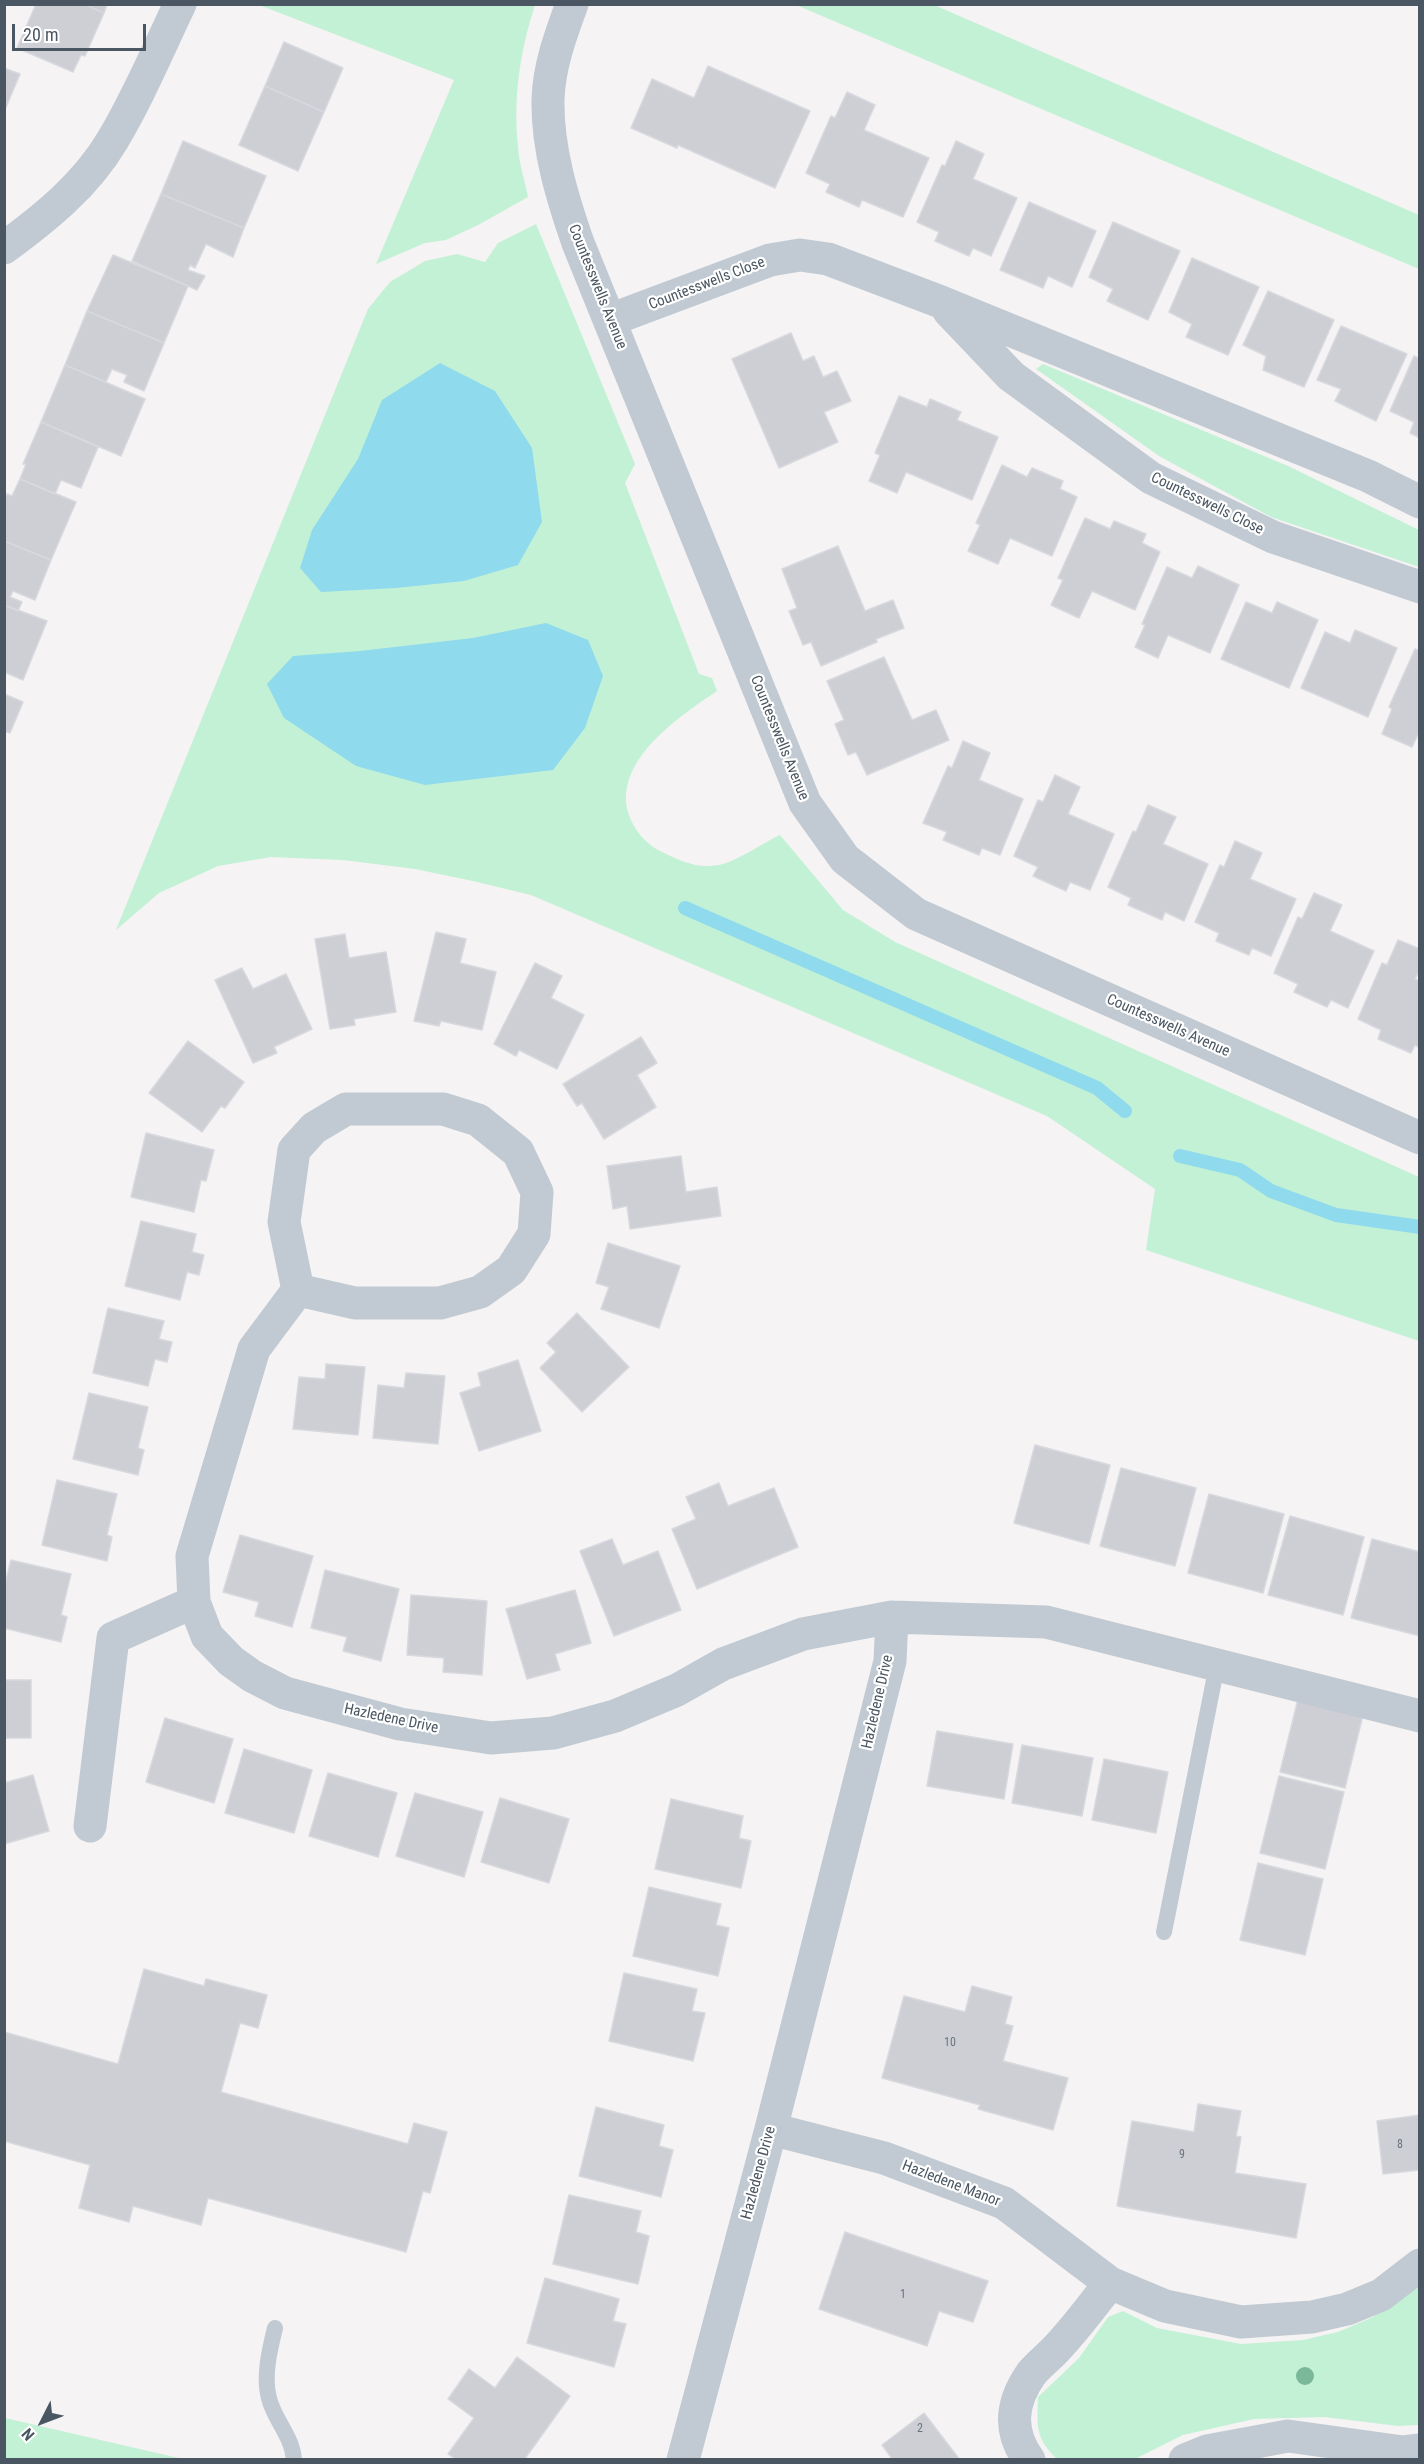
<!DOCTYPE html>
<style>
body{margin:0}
#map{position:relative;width:1424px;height:2464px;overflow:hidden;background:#f5f3f3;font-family:"Roboto Condensed",sans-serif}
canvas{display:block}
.frame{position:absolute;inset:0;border:6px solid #4a5661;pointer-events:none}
.north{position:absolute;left:12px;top:2392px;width:60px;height:60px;-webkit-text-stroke:4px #fff;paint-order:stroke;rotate:228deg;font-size:16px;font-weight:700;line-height:24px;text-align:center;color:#4a5661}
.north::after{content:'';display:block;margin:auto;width:21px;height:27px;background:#4a5661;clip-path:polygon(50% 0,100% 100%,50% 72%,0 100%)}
.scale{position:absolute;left:12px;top:24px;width:134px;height:27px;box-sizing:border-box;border:3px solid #4a5661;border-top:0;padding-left:8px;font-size:18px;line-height:21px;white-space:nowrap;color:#4a5661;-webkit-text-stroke:4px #fff;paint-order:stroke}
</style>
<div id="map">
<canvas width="1424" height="2464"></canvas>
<div class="frame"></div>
<div class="north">N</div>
<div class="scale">20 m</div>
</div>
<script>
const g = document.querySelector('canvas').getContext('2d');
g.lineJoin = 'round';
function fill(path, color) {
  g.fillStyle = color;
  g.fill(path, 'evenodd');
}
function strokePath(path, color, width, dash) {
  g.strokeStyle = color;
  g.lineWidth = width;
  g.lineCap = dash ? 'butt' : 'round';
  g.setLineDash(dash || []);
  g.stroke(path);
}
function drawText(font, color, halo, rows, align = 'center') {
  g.font = font + ' "Roboto Condensed",sans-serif';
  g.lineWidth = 4.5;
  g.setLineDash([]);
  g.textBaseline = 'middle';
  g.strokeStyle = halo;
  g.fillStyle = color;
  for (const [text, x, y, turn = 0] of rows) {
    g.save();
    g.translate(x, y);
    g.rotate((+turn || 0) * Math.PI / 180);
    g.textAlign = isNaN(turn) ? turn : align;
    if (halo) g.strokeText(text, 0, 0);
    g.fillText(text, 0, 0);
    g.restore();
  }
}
fill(new Path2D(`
 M259,5H535C520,51 513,98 518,147C519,164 525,181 528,197L480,224L446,240L425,243L376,264L454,80Z
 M796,5H934L1419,215V269Z
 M536,224L635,464L625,483L699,674L712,678L717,691C680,716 614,760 628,812C633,829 645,844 662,852C683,862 699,870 723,864C740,859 763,843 780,835L843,910L895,942L1419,1177V1341L1146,1250L1155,1189L1047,1116L531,895L473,881L415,869L343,860L271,857L218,866L159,893L116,930L368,309L390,282L425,261L457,254L485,262L498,243Z
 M1043,364L1288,466L1419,530V567L1271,517L1159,456L1036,369Z
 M1419,2281V2425L1398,2426L1325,2417L1254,2419L1183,2435L1133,2460L1057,2459C1035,2438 1037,2426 1038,2397L1079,2358L1108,2317L1123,2311L1157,2328L1241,2344L1303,2340L1338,2332L1373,2317Z
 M5,2418L183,2459H5Z`), '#c3f1d5');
fill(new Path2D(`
 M440,363L495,391L532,448L542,522L518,565L464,581L396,588L321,592L300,568L312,530L358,459L382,400Z
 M546,623L588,640L603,676L585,728L553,770L425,785L356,766L284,718L267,684L293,656L360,651L473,638Z`), '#90daee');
strokePath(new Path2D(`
 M685,908L1097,1088L1125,1111
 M1180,1156L1240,1170L1271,1191L1336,1215L1420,1227`), '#90daee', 14);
const building = new Path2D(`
 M36,4H84L104,13L85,56L81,55L73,72L17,48Z
 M84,4H107L104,13Z
 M284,42L343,68L324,112L265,86Z
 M708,66L810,111L775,188L678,145L677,148L631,128L652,79L694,98Z
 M4,68L20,74L4,112Z
 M265,86L324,112L298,171L239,145Z
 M847,92L875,105L864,130L929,158L903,217L862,200L859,207L826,192L830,184L806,173L831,116L835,118Z
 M183,141L266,176L244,228L161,194Z
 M956,141L984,154L973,179L1017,198L991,256L973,248L969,256L935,241L939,232L917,222L942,165L945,166Z
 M161,194L244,228L233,257L206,244L195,268L190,265L188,270L205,276L197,290L132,261Z
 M1029,202L1096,231L1072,287L1048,276L1043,288L1000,270Z
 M1113,222L1180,251L1148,320L1107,301L1113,289L1089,277Z
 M113,255L188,286L164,343L87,311Z
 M1192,258L1259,287L1228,355L1186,337L1192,324L1169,312Z
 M1268,291L1334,320L1304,387L1263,370L1266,356L1243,345Z
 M87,311L164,343L144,391L124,382L127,375L112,369L106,382L65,365Z
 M1341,326L1407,354L1376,421L1335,401L1341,389L1317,380Z
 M791,333L803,361L814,356L823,377L837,371L851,401L824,412L838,442L779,468L732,359Z
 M1414,356L1420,359V438L1410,433L1414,422L1390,411Z
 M65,365L145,399L121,456L41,422Z
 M899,396L927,407L930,399L961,412L957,420L998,437L972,500L906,472L897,493L869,481L880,455L875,453Z
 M41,422L98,447L81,488L61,480L55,494L20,479L26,464H23Z
 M1002,465L1027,477L1032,468L1063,481L1060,489L1077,497L1052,556L1010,538L998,564L968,551L980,525L976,523Z
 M20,479L76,502L51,560L4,541V500L7,494L12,496Z
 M1085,518L1110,529L1114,521L1146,534L1142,543L1160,552L1135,610L1092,591L1079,618L1051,605L1063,580L1058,578Z
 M4,541L51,560L35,600L13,591L10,597L22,602L18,611L4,605Z
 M838,546L865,611L893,600L904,628L876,639L877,642L821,666L811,642L803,645L789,611L797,608L782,569Z
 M1198,566L1239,585L1210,653L1168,635L1158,658L1135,647L1145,625L1142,624L1167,567L1192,578Z
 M1246,602L1272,613L1277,602L1318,620L1289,688L1221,659Z
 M4,605L47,621L23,680L4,672Z
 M1355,630L1397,648L1368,717L1301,688L1325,632L1350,643Z
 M1415,649L1420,651V730L1412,747L1382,734L1392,709L1389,707Z
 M884,657L912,720L936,710L949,740L867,775L856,752L848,755L835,724L844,720L827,681Z
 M4,694L23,702L10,733L4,731Z
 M963,741L990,753L979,780L1023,799L1000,855L982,848L979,855L943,840L947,832L923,823L948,766L952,768Z
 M1055,775L1080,787L1068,814L1114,834L1090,890L1070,882L1066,891L1033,876L1038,867L1014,856L1038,800L1043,802Z
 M1148,805L1176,817L1163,844L1208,864L1184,921L1165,912L1162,920L1128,905L1131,898L1108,887L1133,831L1136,832Z
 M1235,841L1262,853L1250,879L1296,899L1271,956L1252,948L1249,955L1216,941L1219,933L1195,922L1220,865L1224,867Z
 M1314,893L1342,905L1330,931L1374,951L1348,1008L1331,1000L1327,1007L1294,992L1298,984L1274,973L1298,917L1302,919Z
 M436,932L466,939L460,963L496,972L482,1030L441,1021L439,1026L414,1021Z
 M345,934L349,958L386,952L396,1012L354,1019L355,1025L330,1029L315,939Z
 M1398,940L1420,949V969L1415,979L1420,981V1048L1415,1045L1411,1053L1378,1039L1381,1030L1358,1019L1382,963L1387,965Z
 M535,963L562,976L551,998L584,1015L557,1069L519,1050L516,1056L494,1044Z
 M242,968L253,989L286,974L312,1029L274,1047L277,1053L253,1063L215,980Z
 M641,1037L657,1063L637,1075L656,1107L604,1139L582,1103L577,1106L563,1084Z
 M188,1041L244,1082L225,1108L221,1106L202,1132L149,1093Z
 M146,1133L214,1150L206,1181L201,1180L194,1212L131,1197Z
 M681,1156L686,1192L717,1187L721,1216L630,1229L627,1206L613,1209L607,1166Z
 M141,1221L196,1234L192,1252L204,1255L199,1275L187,1272L180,1300L125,1286Z
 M608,1243L680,1266L659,1328L601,1309L609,1287L596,1283Z
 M108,1308L164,1321L159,1339L172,1342L167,1362L155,1359L148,1386L93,1373Z
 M577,1313L629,1367L582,1412L540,1368L556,1352L547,1343Z
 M518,1360L541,1431L479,1451L460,1393L481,1386L478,1373Z
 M326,1364L365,1367L358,1435L293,1429L299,1377L325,1379Z
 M406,1373L445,1376L438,1444L373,1438L378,1385L404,1388Z
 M89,1393L148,1407L138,1448L144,1450L138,1475L73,1459Z
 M1035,1445L1110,1465L1089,1544L1014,1523Z
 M1121,1468L1196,1488L1175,1566L1100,1546Z
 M57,1480L117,1494L107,1535L112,1537L107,1561L42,1545Z
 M719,1483L728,1506L774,1488L798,1547L697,1589L672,1529L696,1519L686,1497Z
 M1209,1494L1284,1514L1263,1593L1188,1573Z
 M1290,1516L1364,1537L1343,1615L1268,1595Z
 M240,1535L313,1556L292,1627L255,1616L259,1602L223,1592Z
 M612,1539L623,1565L658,1551L681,1610L614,1636L580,1551Z
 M1372,1539L1420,1552V1636L1351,1618Z
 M11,1560L71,1574L61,1615L67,1617L61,1642L4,1628V1588Z
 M325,1570L399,1589L381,1661L343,1651L347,1637L311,1628Z
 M575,1590L591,1643L555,1654L560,1670L527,1679L506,1609Z
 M411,1595L487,1601L482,1675L443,1672L444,1658L407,1655Z
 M4,1680H31V1738H4Z
 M1299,1695L1364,1711L1345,1788L1280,1772Z
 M165,1718L233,1739L214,1803L146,1782Z
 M937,1731L1013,1744L1004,1799L927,1786Z
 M1022,1745L1093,1758L1082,1816L1012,1803Z
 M244,1749L312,1770L294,1833L225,1813Z
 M1104,1759L1168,1772L1156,1833L1092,1820Z
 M328,1773L397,1793L378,1857L309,1836Z
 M33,1775L49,1831L4,1844V1783Z
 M1279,1776L1344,1792L1325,1869L1260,1853Z
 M415,1793L483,1812L464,1877L396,1856Z
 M500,1798L569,1819L549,1883L481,1862Z
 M671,1799L743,1816L739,1838L751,1841L741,1888L655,1869Z
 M1258,1863L1323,1879L1305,1955L1240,1940Z
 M649,1887L721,1904L716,1925L729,1928L718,1976L633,1956Z
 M144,1969L204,1986L206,1979L267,1995L258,2028L240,2023L221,2092L408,2144L414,2123L447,2132L430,2193L423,2191L406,2252L208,2198L201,2225L133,2206L129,2222L79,2208L90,2165L4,2141V2032L118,2064Z
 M624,1973L697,1989L692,2011L705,2013L693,2061L609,2041Z
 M972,1986L1012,1997L1005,2024L1013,2026L1003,2061L1068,2078L1053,2130L978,2109L980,2105L882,2078L904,1996L965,2012Z
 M1198,2104L1241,2111L1236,2136L1241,2137L1235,2173L1306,2184L1296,2238L1117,2206L1132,2121L1194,2132Z
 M596,2107L664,2125L659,2146L673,2150L661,2197L579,2176Z
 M1420,2115V2170L1383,2174L1377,2121Z
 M569,2195L641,2211L636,2232L649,2236L638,2284L553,2264Z
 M845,2232L988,2281L973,2322L939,2311L927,2346L819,2309Z
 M545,2278L619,2299L613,2321L626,2324L614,2367L527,2343Z
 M517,2357L570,2396L524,2460H457L448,2454L474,2418L448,2399L469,2369L495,2388Z
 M924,2413L960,2460H893L882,2445Z`);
fill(building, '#cdcfd5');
strokePath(building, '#d7d9de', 1.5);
strokePath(new Path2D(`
 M1164,1932L1217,1665
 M275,2328C270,2348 263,2377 269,2398C274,2420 292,2435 294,2460`), '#c1cad2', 16);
strokePath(new Path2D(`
 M572,4C561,34 549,66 548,99C547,148 562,197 578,243L805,803L845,859L916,914L1420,1138
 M4,248C45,218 86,185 112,141C138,98 158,50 180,4
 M949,311L1011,376L1151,478L1273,537L1420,587
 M610,320L770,260L800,255L828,259L941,302L1368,476L1420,502
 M346,1109H443L478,1120L518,1152L537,1192L534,1234L511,1270L480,1292L440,1303H355L298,1290L284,1222L294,1150L314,1128Z
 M298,1290L254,1349L192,1556L194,1602L207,1636L231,1661L252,1676L285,1693L400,1724L491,1738L553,1733L615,1716L677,1690L723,1664L803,1634L892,1617L1046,1622L1420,1716
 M90,1826L113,1638L194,1602
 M771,2129L884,2158L1004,2203L1110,2283L1165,2306L1241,2322L1312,2317L1347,2309L1381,2295L1420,2265
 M683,2460L771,2129L890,1661L892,1617
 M1029,2460C1008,2431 1011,2403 1031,2374C1038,2365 1049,2357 1057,2348C1076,2328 1093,2305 1110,2283
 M1185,2460L1207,2451L1288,2436L1403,2452L1420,2450`), '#c1cad2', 33);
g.fillStyle = '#7bb799';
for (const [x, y] of [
 [1305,2376]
]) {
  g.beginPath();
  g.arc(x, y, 9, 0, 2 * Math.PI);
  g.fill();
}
drawText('12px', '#6b747e', null, [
 ["10",950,2043],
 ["8",1400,2145],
 ["9",1182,2155],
 ["1",903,2295],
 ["2",920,2429]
]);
drawText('15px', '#4a5661', '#fff', [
 ["Countesswells Close",707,284,-21],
 ["Countesswells Avenue",597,287,68],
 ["Countesswells Close",1207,504,26],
 ["Countesswells Avenue",779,738,68],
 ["Countesswells Avenue",1168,1026,24],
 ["Hazledene Drive",878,1702,-77],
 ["Hazledene Drive",391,1719,12],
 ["Hazledene Drive",759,2173,-75],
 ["Hazledene Manor",951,2184,21]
]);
</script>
